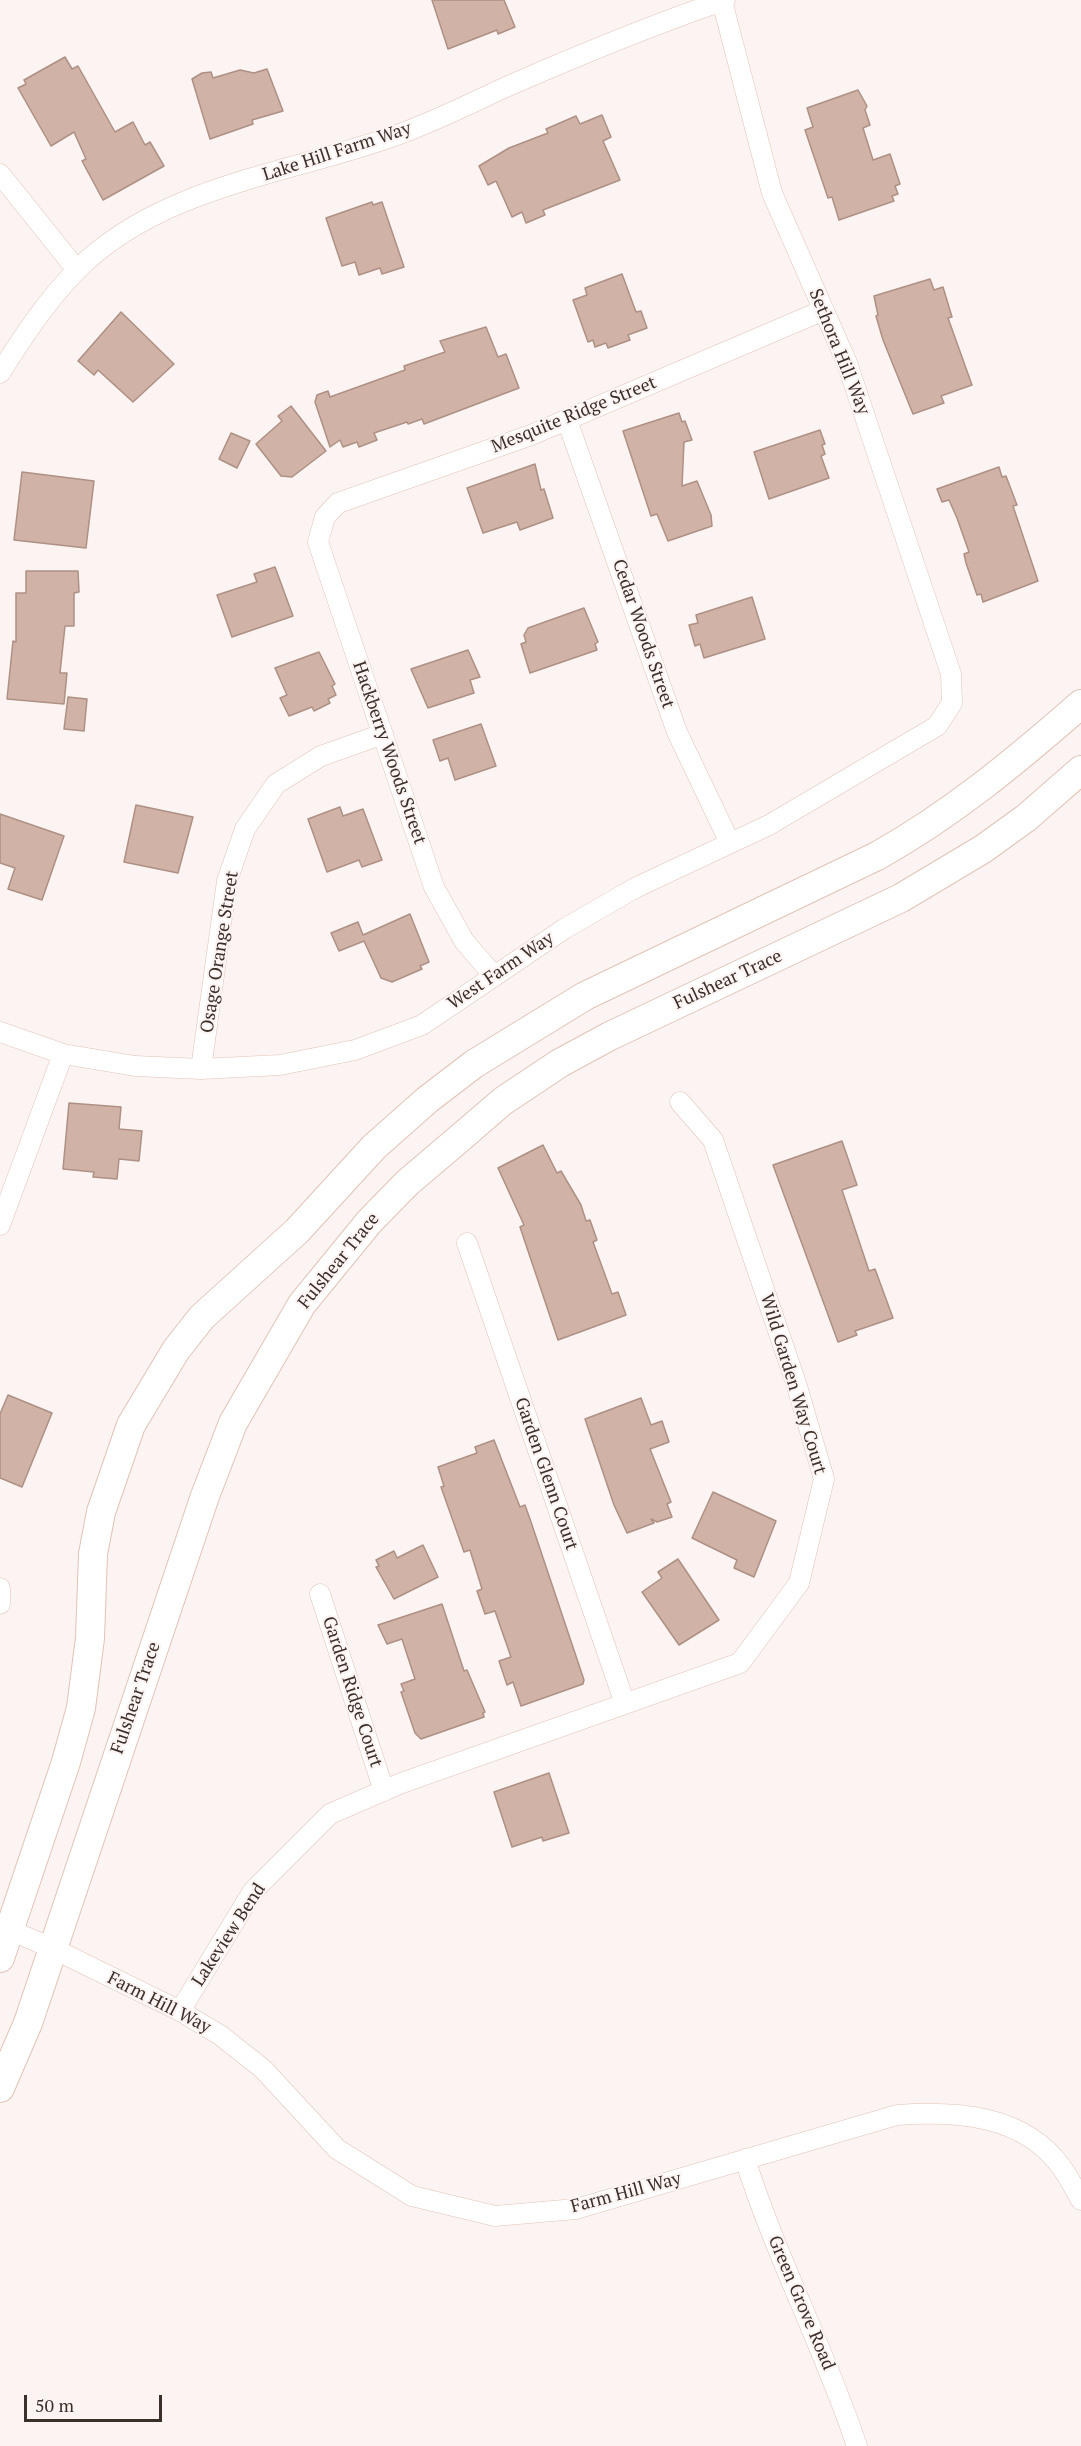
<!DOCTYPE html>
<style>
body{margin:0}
#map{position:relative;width:1081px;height:2446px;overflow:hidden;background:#fbf4f2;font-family:"PT Serif",serif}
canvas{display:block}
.scale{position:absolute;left:24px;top:2395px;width:138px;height:27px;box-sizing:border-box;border:3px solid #3b2f2a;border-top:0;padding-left:8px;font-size:18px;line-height:21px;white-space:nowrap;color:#3b2f2a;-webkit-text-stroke:4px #fbf4f2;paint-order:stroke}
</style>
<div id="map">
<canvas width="1081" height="2446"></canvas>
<div class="scale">50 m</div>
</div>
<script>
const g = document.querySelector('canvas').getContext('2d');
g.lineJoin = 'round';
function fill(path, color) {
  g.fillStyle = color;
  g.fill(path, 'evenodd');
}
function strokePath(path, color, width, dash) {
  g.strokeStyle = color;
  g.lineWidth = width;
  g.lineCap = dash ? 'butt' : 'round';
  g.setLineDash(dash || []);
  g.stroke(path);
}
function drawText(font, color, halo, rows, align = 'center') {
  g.font = font + ' "PT Serif",serif';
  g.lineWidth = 4.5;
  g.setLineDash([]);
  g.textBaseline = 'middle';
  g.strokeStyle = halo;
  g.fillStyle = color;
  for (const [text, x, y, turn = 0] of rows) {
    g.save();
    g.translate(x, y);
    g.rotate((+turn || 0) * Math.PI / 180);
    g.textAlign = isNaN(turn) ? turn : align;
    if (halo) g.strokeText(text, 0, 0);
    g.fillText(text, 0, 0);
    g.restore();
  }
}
const building = new Path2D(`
 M432,0H504L515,27L498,34L497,30L448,49Z
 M65,57L72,69L78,66L115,132L133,122L145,145L150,142L164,166L103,200L82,161L86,159L74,132L51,146L18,88L26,84L24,80Z
 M267,69L283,111L252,120L253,124L210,139L192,79L202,73L211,72L213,78L240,70L254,73Z
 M858,90L867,106L865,110L870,125L863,128L873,160L890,154L900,184L895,186L898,194L892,196L894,201L839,220L832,197L828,198L805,130L813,127L807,108Z
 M602,115L611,137L603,141L620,180L543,210L545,215L526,223L522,212L512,217L496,181L488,185L479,166L509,148L548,133L546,129L576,116L580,124Z
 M372,202L373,205L382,202L404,267L382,274L380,268L359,275L355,262L342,266L326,218Z
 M622,274L636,312L641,311L647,328L628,335L630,340L608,348L606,343L595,347L593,340L588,342L573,300L587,295L585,288Z
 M930,279L934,290L943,287L952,317L948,318L972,385L941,396L944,403L913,414L883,340L876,316L878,315L874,296Z
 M121,312L174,364L133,402L98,370L94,375L78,361Z
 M486,327L498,357L506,354L519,388L424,424L422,419L408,424L407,422L374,433L377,440L359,447L357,442L343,447L340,440L330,447L315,402L317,395L328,391L330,397L405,370L404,366L445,352L440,341Z
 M291,406L326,451L292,477L281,476L256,444L282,421L278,416Z
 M679,413L682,422L685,421L692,440L684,442L682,486L697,481L711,515L712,526L668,541L657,514L651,516L623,431Z
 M820,430L825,444L822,445L825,454L821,456L829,478L769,499L754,452Z
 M231,433L250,441L237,468L219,459Z
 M535,464L541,490L544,489L553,518L520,530L517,522L483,533L467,488Z
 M999,467L1002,477L1006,476L1017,505L1013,506L1038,581L983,602L981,594L977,595L966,563L964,554L969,552L957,518L949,500L942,502L937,489Z
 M22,472L94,481L86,548L14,540Z
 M275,567L293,616L232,637L217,595L257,582L254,574Z
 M26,571H78L79,592L74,593V626H65L60,673H67L64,704L7,699L13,641L16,642V593H26Z
 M752,597L765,639L704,658L700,644L695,646L689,625L698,623L696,615Z
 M584,608L598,642L595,644L597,650L530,673L521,644L526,642L524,635L528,628Z
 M468,650L480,677L470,680L474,693L428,708L411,669Z
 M319,652L335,684L332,686L336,695L328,699L330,703L314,711L312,707L289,716L280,698L287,695L275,668Z
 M68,697L87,699L84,731L64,729Z
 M481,724L496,766L455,780L448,758L440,761L433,740Z
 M136,805L193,817L178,873L124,862Z
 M340,807L343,816L363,809L382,860L362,867L359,860L327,872L308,819Z
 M0,814L64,836L42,900L8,889L15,868L0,863Z
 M410,914L429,962L420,966L422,969L392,982L381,978L364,941L339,951L331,933L358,922L363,935Z
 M69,1103L121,1107L119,1129L142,1131L139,1161L119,1159L117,1179L93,1177L94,1172L63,1169Z
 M842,1141L857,1185L842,1190L869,1271L875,1269L893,1318L855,1331L857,1335L838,1342L773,1165Z
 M543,1145L557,1173L561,1171L581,1205L586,1221L590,1220L597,1240L593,1242L612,1294L618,1292L626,1315L558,1340L520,1227L524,1225L498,1168Z
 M8,1395L52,1413L22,1487L0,1478V1414Z
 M641,1398L651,1425L662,1421L669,1442L650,1449L671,1502L667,1504L672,1517L657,1522L651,1519L654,1523L627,1533L614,1505L585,1419Z
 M494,1440L520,1507L525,1505L531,1522L584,1680L583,1684L521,1706L513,1682L507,1685L499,1661L511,1657L495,1611L485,1614L477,1591L482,1589L470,1550L464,1552L441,1487L444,1486L438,1467L477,1453L475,1447Z
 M713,1492L776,1521L754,1577L734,1568L737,1560L692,1538Z
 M423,1545L438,1577L394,1599L376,1567L379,1566L376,1560L394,1551L397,1558Z
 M678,1559L719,1620L679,1645L642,1592L662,1578L658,1572Z
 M442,1604L464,1671L467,1670L485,1712L483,1713L484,1717L421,1739L415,1733L401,1692L404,1691L401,1684L415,1679L402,1639L387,1644L378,1625Z
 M549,1773L569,1833L543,1841L542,1837L512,1847L494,1792Z`);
fill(building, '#d1b2a6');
strokePath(building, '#ae9084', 1.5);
const street = new Path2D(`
 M0,174L77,270
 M0,373C23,337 45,303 75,272C157,187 288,174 394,136C432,123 469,104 506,87C579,55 649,26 725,0
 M567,420L677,732L730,843
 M494,976L464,941L434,887L318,542L325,517L338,503L531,435L824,310
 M0,1032L63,1054L135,1066L201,1069L280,1065L355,1050L422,1025L564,929L635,888L769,825L937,726L952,703L951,674L847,363L772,193L722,1
 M201,1069L227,881L245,829L276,784L321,756L383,734
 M0,1225L63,1054
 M467,1243L625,1704
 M0,1588V1604
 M320,1594L384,1791
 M0,1926L52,1948L180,2011L220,2035L263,2069L337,2149L412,2196L495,2216L576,2209L897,2115C956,2111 1024,2114 1062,2168C1069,2178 1075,2189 1081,2200
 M180,2011L253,1891L330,1814L399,1784L740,1663L799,1583L824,1479L796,1383L713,1140L680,1102
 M745,2159C776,2257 824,2348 857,2446`);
const secondary = new Path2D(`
 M0,1958L66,1762L81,1708L90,1638L93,1554L101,1512L131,1425L176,1350L202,1317L297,1231L374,1147L427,1100L474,1064L585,996L877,856C952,814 1016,761 1081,704
 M0,2088L28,2023L205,1496L233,1423L302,1304L369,1222L407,1183L460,1138L503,1101L560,1063L610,1036L901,898L983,849L1026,818L1081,770`);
strokePath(street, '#e2c3b7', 21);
strokePath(secondary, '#e2c3b7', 30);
strokePath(street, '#fff', 20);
strokePath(secondary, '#fff', 28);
drawText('18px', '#3b2f2a', '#fbf4f2', [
 ["Lake Hill Farm Way",337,152,-18],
 ["Sethora Hill Way",839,352,68],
 ["Mesquite Ridge Street",574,415,-22],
 ["Cedar Woods Street",643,634,71],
 ["Hackberry Woods Street",389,753,71],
 ["Osage Orange Street",220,952,-81],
 ["West Farm Way",501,971,-34],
 ["Fulshear Trace",728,980,-25],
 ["Fulshear Trace",339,1261,-51],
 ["Wild Garden Way Court",793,1384,73],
 ["Garden Glenn Court",546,1474,71],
 ["Garden Ridge Court",352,1692,72],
 ["Fulshear Trace",136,1698,-71],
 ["Lakeview Bend",229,1935,-57],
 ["Farm Hill Way",159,2003,27],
 ["Farm Hill Way",626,2193,-15],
 ["Green Grove Road",801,2303,67]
]);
</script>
